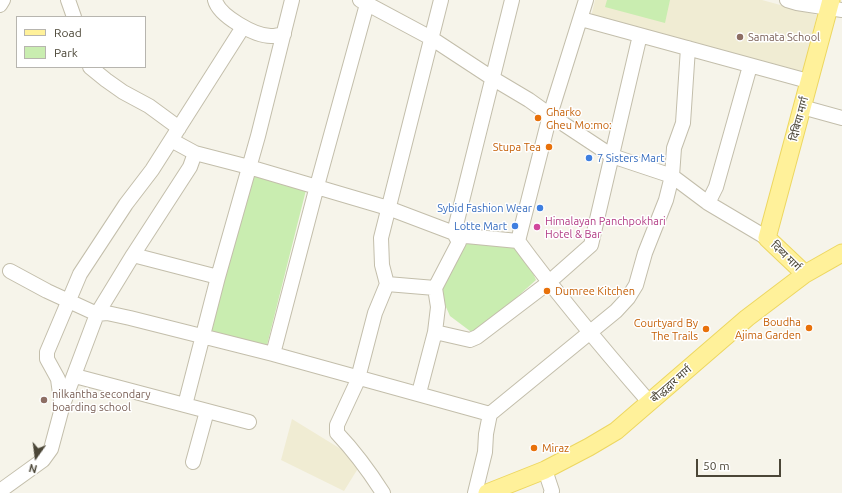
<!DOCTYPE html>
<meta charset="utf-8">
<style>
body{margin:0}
#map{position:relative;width:842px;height:493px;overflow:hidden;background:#f6f4ea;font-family:Ubuntu,sans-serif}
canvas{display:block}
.legend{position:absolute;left:16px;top:16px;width:130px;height:52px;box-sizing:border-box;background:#fff;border:1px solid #b7b5af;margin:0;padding:5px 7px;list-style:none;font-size:12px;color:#4b4637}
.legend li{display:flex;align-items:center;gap:8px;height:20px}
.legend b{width:20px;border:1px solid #b7b5af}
.north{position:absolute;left:16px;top:437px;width:40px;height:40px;-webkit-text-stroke:3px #fff;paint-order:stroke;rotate:194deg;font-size:11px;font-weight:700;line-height:16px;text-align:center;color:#4b4637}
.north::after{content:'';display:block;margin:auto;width:14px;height:18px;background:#4b4637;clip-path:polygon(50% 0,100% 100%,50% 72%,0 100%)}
.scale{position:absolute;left:696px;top:459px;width:85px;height:18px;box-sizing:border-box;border:2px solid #4b4637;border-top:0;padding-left:5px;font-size:12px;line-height:14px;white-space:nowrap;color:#4b4637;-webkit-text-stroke:3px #fff;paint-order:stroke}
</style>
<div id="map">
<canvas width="842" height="493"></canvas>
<ul class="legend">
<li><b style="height:5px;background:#fff19a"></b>Road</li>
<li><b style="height:11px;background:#c9edb0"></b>Park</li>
</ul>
<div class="north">N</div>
<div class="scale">50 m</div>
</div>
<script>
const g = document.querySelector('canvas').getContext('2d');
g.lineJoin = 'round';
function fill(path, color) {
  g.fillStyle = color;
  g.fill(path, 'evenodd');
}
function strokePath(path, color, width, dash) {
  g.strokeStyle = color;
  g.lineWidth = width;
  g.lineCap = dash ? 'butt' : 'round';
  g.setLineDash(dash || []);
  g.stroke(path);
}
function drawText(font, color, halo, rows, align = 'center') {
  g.font = font + ' Ubuntu,"Noto Sans Devanagari",sans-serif';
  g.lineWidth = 3;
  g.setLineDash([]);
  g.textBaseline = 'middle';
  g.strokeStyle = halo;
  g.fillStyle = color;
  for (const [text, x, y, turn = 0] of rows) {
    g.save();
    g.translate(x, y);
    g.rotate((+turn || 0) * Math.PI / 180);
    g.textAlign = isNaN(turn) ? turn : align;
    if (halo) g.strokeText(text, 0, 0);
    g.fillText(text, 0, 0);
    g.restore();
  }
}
fill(new Path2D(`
 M595,0H762L817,15L803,72L591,17Z
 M292,419L362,462L344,491L281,460Z`), '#f0ecd3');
fill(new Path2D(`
 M607,0H670L665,23L605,7Z
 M252,172L306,190L266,349L206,332Z
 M467,243L516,247L532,271L536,280L478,332L470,331L450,316L437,287Z`), '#c9edb0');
const minor = new Path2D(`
 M68,0L74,17
 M215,0C219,16 255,36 271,36C275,36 280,35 284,34
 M360,0L431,38L492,78L529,100L550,115L612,156L672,176L708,203L767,238
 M586,0L550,115L518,241C559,297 604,350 650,403
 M787,0L797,3L842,10
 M0,5L3,0
 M581,19L808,81
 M90,67L106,80L123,92L149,106L179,128
 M802,107L842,118
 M171,140L195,153L249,167L388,208L454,233L466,236L518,241
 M708,203L716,187L750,66
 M133,255L218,277
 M10,271L47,291L97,314L107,313L130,318L273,354L490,414
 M387,284L435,288
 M435,332L470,340L477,337L548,283L591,245L640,35
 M273,354L317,186L367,4
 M75,376L249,422
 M419,393L435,332L438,307L435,288L459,242L454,233L512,0
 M185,405L218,277L258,136L292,0
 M62,407L97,314L133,255L190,167L195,153
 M193,462L207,411
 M545,470L552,491L551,493
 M0,491L43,460L51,449L62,408L58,379L47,359V352L80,274L126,204L152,170L243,27
 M383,493C369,471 355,452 337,433V425L357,382L375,313L387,284L382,265L381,238L441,0
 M475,493L485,452L486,434L490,414L616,311L628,298L636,285L645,253L666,200L672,176L674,148L683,123L688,48`);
const major = new Path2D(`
 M805,274L767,238L831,0
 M487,493L545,470L589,447L616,431L747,318L805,274L842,253`);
strokePath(minor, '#c3beab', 16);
strokePath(major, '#edd761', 19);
strokePath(minor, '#fff', 14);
strokePath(major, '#fff19a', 17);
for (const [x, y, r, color] of [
 [740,37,4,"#8d6e63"],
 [538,118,4,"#e8710a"],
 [549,147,4,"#e8710a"],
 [589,158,4,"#3f7fe0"],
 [540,208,4,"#3f7fe0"],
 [515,226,4,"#3f7fe0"],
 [537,227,4,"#d1479c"],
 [547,291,4,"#e8710a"],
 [809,328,4,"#e8710a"],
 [706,329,4,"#e8710a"],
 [44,400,4,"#8d6e63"],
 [534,448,4,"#e8710a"]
]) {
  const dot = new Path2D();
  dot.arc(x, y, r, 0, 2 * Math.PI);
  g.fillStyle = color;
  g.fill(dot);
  strokePath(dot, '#fff', 1.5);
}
drawText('11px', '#785e54', '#fff', [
 ["Samata School",748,37],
 ["nilkantha secondary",52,394],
 ["boarding school",52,407]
], 'left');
drawText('11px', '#c56008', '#fff', [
 ["Gharko",546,112],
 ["Gheu Mo:mo:",546,125],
 ["Stupa Tea",541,147,"right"],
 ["Dumree Kitchen",555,291],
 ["Boudha",801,322,"right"],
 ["Ajima Garden",801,335,"right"],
 ["Courtyard By",698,323,"right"],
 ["The Trails",698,336,"right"],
 ["Miraz",542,448]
], 'left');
drawText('11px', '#4b4637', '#fff', [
 ["दिबिया मार्ग",799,119,-75],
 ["दिब्य मार्ग",786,256,44],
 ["बौद्धद्वार मार्ग",671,384,-41]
]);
drawText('11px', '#366cbe', '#fff', [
 ["7 Sisters Mart",597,158,"left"],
 ["Sybid Fashion Wear",532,208],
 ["Lotte Mart",507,226]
], 'right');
drawText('11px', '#b23c85', '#fff', [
 ["Himalayan Panchpokhari",545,221],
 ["Hotel & Bar",545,234]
], 'left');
</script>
